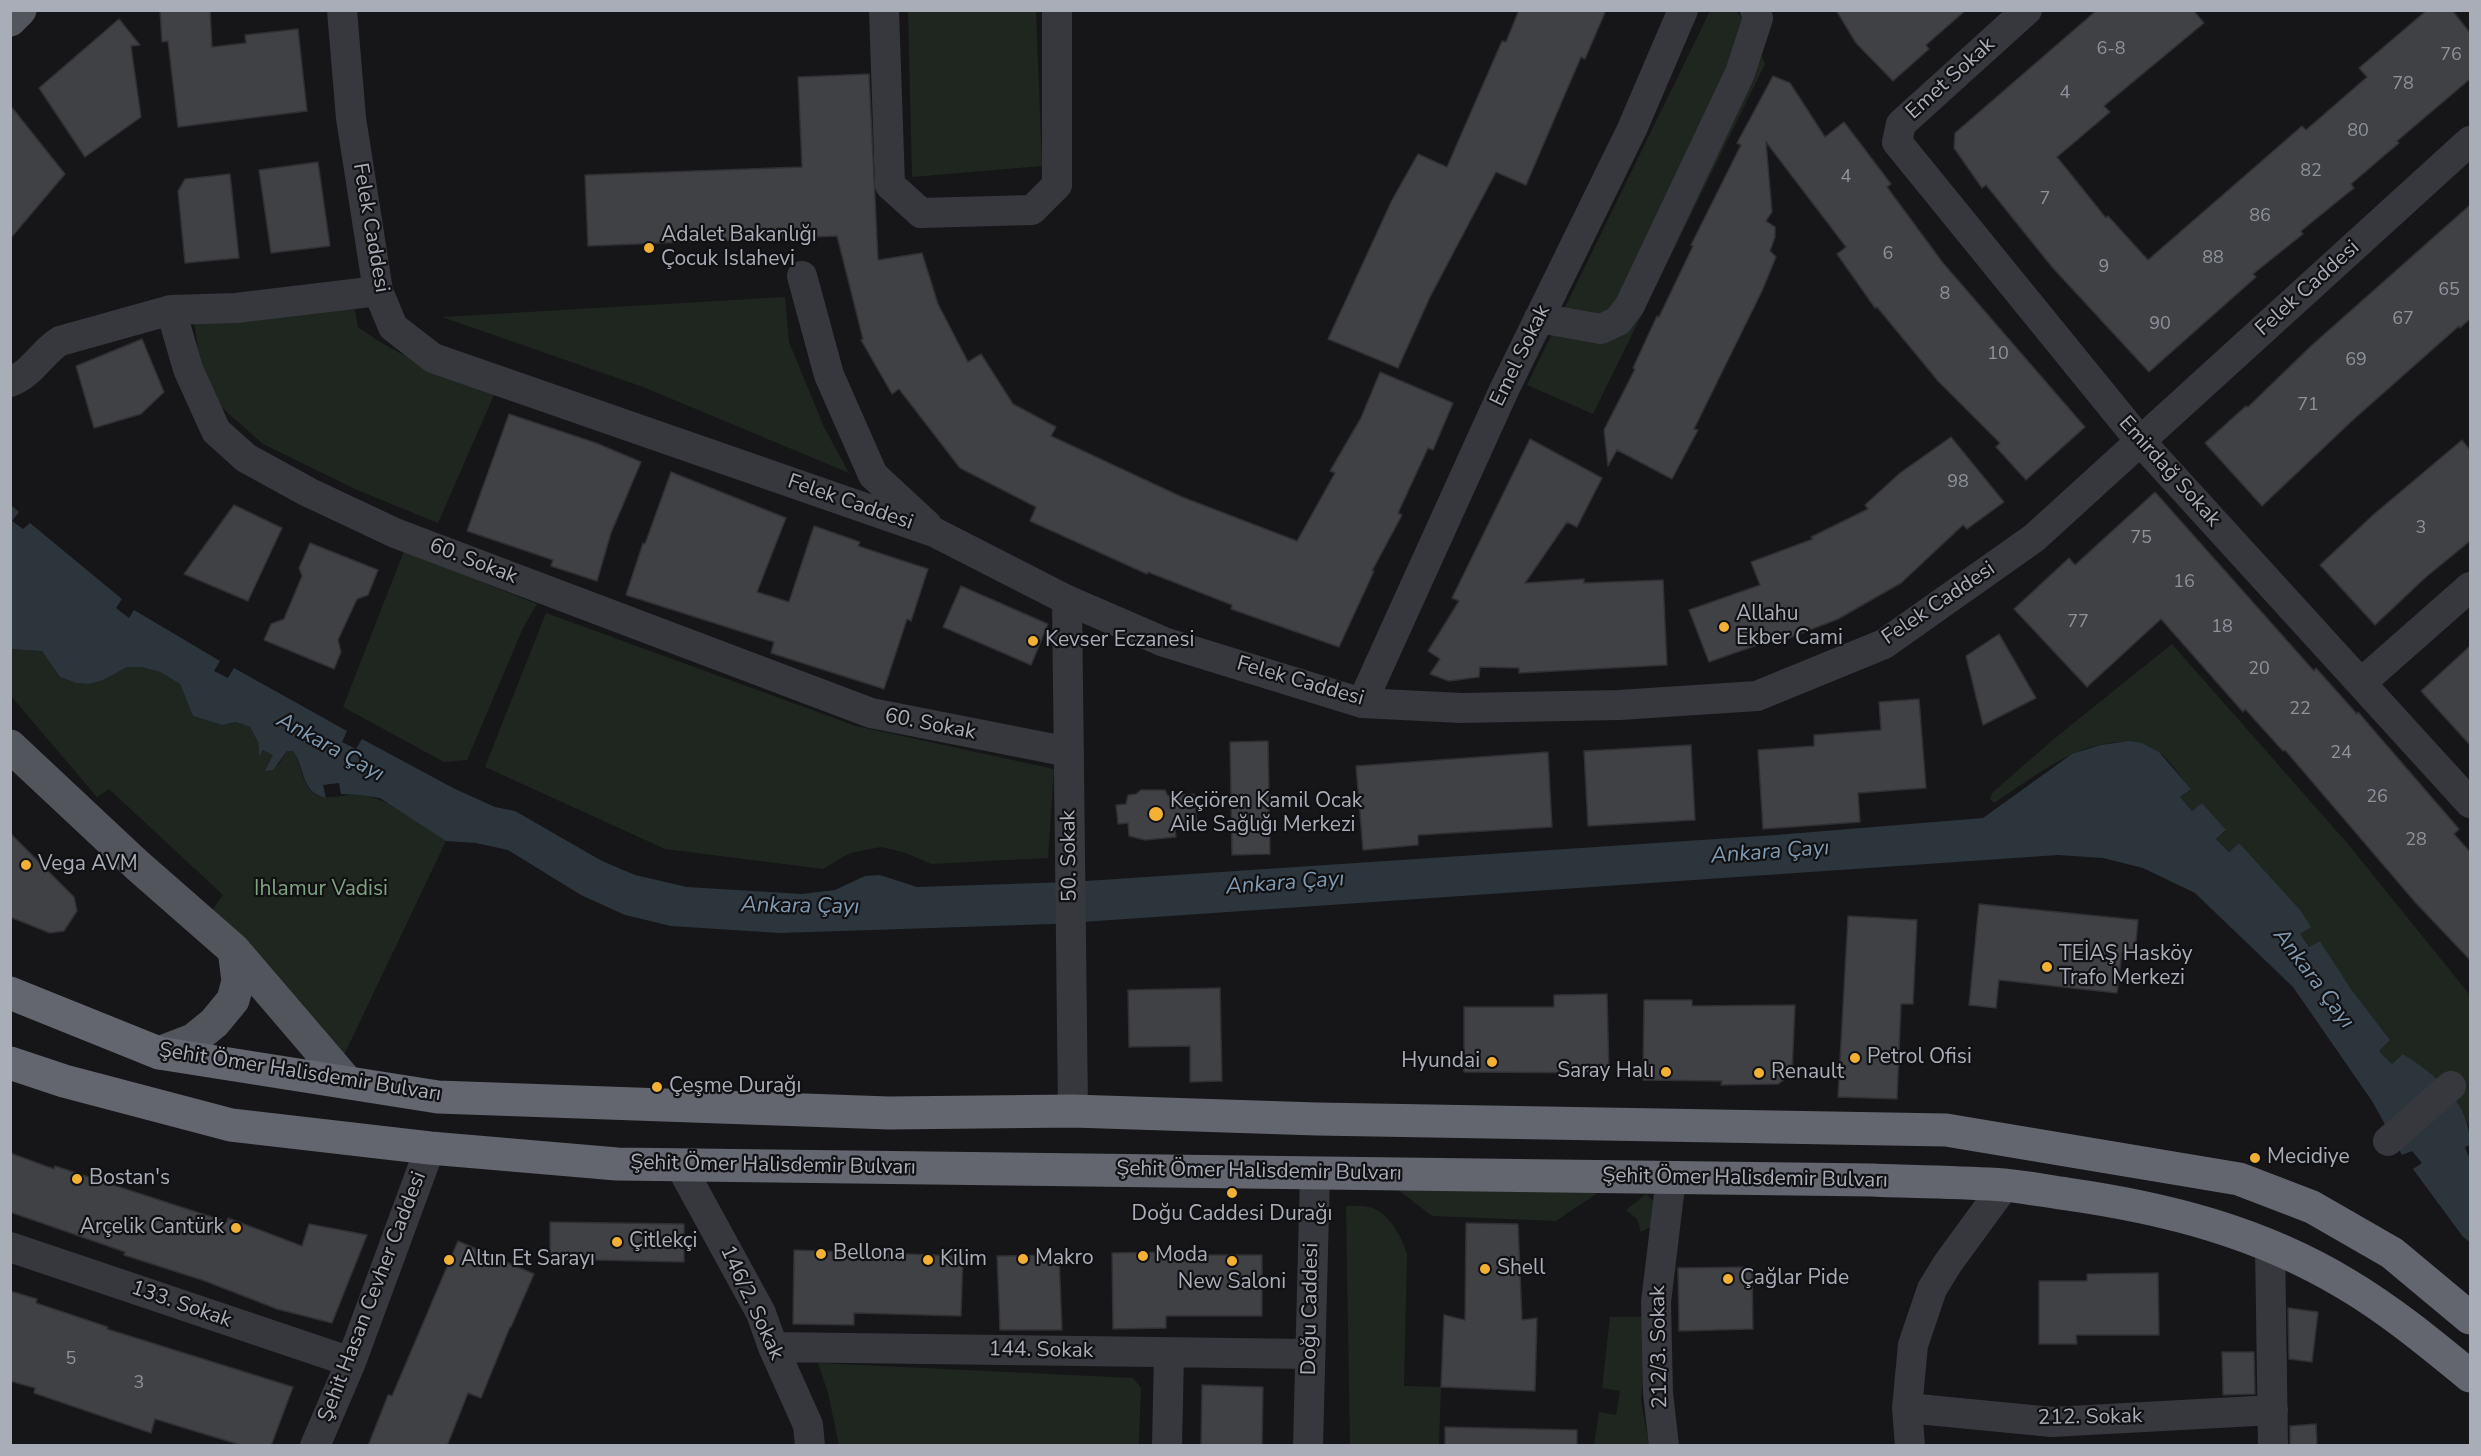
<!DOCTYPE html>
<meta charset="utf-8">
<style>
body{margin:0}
#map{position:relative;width:2481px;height:1456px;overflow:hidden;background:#161618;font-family:"Nunito Sans",sans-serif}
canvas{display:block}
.frame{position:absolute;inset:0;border:12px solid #a8adb8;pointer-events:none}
</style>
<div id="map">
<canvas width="2481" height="1456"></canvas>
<div class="frame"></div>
</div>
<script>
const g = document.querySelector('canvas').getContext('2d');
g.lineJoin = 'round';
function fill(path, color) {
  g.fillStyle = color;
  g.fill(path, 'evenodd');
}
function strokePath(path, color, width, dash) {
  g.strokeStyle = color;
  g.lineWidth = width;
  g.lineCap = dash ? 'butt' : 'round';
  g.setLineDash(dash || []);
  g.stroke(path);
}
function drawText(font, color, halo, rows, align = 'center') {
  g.font = font + ' "Nunito Sans",sans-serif';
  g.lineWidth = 4.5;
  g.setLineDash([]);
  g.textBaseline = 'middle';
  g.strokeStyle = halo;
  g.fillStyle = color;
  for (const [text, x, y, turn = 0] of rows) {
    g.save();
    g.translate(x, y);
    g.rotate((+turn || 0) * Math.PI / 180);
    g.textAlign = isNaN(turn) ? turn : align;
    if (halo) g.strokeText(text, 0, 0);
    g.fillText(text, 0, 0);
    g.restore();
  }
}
fill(new Path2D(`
 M908,11H1036L1042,166L912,177Z
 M1710,11H1737L1756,40L1765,64L1593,414L1527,385Z
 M785,297L789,342L824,427L849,473L643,387L442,317Z
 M354,305L358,327C399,357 447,375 494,395L438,523L355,489L263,444L221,407L200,362L194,321Z
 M404,551L537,604L523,628L467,760L444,762L343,707Z
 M546,613L856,726L1054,769L1048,858L931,864L906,853L881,847L850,853L823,869L665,849L485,767Z
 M2172,644L2348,844L2470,995V1128C2451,1089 2439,1078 2403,1054L2392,1064L2379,1051L2390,1040L2351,989L2320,941L2309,947L2300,934L2310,926L2239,843L2229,852L2216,839L2226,831L2202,803L2192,811L2180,797L2191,789C2181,778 2169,758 2157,751C2100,721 2040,774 1994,803L1990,799L1992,793L2055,738Z
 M10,649L42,651L60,677L76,683L89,684L127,667H141L160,672L180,684L193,716L222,725L236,722L250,727L259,744V756L263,750L274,755L266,770L278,765L287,751H293C302,765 301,785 316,795C325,801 349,793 361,795C392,799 420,824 446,841L344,1055L212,910L223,895L109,789L97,797L11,696Z
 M1397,1189L1599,1192L1556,1221L1432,1216Z
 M1646,1194L1657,1205L1658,1223L1641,1232L1637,1219L1626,1210Z
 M1346,1206C1355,1206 1367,1205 1375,1209C1392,1218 1402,1238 1407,1254L1404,1386L1441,1387L1439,1445H1350Z
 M1610,1317H1648L1641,1401L1649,1445L1594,1446L1599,1412L1616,1415L1620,1391L1602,1388Z
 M818,1363L1133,1378L1141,1388L1139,1445H839L828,1393Z`), '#1e261f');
fill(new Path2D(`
 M11,505L19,512L12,521L23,529L30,523L122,599L116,608L129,618L134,610L220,661L214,671L228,678L234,668L347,731L342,742L356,749L362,739L455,789L495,807L515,811L602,861L635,875L687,887L802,894L835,890L865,876L880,875L917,887L1071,882L1776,835L1983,818L2072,754L2100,745L2129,741L2142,743L2159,752L2191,789L2180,797L2192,811L2202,803L2226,830L2216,839L2229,852L2239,843L2300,910L2311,927L2300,934L2309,947L2320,941L2351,989L2390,1040L2379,1051L2392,1064L2403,1054C2436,1075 2470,1102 2470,1145L2465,1147L2470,1160V1242L2463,1237L2413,1169L2422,1163L2412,1151L2402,1155L2372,1101L2293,987L2195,893L2143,868L2103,858L2058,855L1053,924L780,933L671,926L625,915L581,895L508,850L476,843L446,841L380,798L360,795L341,794L339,783L323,785L326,798C300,792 306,769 293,751H287L273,770L265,771L273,755L263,750L259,757V744L250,727L236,722L222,725L193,716L180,684L160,672L141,667H127L103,680L89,684L76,683L60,677L42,651L11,649Z`), '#2c353c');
const building = new Path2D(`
 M160,10H210L212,47L246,43L245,35L298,29L307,111L178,127L168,41L162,42Z
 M1519,10H1606L1585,59L1581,57L1526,185L1496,172L1430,297L1398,368L1328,339L1392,200L1418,154L1447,167L1502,41L1506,42Z
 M1836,10H1966L1926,45L1929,49L1893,81L1856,43Z
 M2097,10H2193L2204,23L2104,106L2110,112L2057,157L2106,218L2108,216L2148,260L2302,126L2306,130L2367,77L2359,68L2427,10H2452L2470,33V79L2397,141L2399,143L2351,184L2354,188L2301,231L2303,234L2253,274L2256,277L2149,372L2052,267L1986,185L1982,188L1954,148L1955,133Z
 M119,19L140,45L131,46L141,117L85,157L39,88Z
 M869,74L878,260L922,253L938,304L968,362L981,354L1013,404L1056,427L1051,436L1182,497L1297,541L1335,473L1330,471L1361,418L1380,372L1453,403L1433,450L1428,448L1398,513L1402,515L1372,571H1374L1339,647L1231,609L1232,605L1148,572L1147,574L1030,521L1036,507L960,468L899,389L892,394L861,340L863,339L837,236L588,246L585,175L802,167L798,77Z
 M1773,76L1790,83L1825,137L1844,122L1891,184L1887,187L1943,263L2085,427L2026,480L1996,447L2000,443L1938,381L1877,307L1875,308L1837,254L1846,247L1766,142L1772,212L1766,221L1775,227V237L1770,251L1776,257L1762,291L1694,429L1698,430L1672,479L1617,450L1608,466L1604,430L1635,369L1633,368L1657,316L1659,317L1693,246L1691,245L1741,145L1737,143Z
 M10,105L65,174L10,239Z
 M318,162L330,246L271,253L259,170Z
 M230,174L239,258L185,263L178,191L185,179Z
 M2470,205V319L2460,328L2459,326L2354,419L2262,506L2205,443L2246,406L2248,407L2311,346Z
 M142,339L164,392L141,414L94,428L76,366Z
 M509,414L596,443L641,462L611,533L597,581L551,566L553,560L467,531Z
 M1951,437L2004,502L1967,529L1963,525L1901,583L1838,619L1781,641L1780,637L1709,662L1689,610L1760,585L1751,562L1813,539L1811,537L1868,509L1865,505L1900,473Z
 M1530,439L1602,478L1577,527L1567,522L1525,583L1584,579V583L1663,580L1667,665L1519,673V668L1480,667L1479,677L1449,681L1430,674L1440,659L1428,651L1459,601L1452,598Z
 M2462,440L2470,450V541L2426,577L2375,625L2320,565L2373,515Z
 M671,472L786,518L757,592L789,602L814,526L860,542L858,546L928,569L911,621L907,619L884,689L771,653L774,642L626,595L643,543L645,544Z
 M2155,492L2314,671L2316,668L2357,714L2358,712L2459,829L2454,834L2470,852V960L2415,902L2285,750L2283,751L2245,709L2243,712L2161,619L2087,687L2014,609L2069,558L2075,565Z
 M234,505L282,528L248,601L184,574Z
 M310,543L378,570L368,595L357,599L338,640L341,652L334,669L264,640L271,624L284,619L302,576L299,568Z
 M961,586L1048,624L1031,665L943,627Z
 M1999,634L2036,698L1983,725L1966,656Z
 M2470,646V745L2421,691Z
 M1919,699L1926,788L1858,793L1860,822L1763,829L1758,750L1814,746V735L1881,730L1879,702Z
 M1268,741L1270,854L1232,855L1230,742Z
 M1691,745L1695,820L1588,826L1584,751Z
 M1548,752L1552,827L1418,835V845L1363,850L1356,766Z
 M1141,790H1165L1168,796L1194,794L1197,827L1175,829L1176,837L1145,840L1129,836L1128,823L1118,824L1116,805L1126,804L1128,795L1136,794Z
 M10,833L74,897L77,911L64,931L50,933L10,917Z
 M1979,904L2138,920L2135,953L2122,952L2117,993L1999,980L1996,1008L1969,1005Z
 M1848,916L1917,920L1913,1004H1901L1897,1099L1838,1097Z
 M1220,988L1222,1081L1190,1082V1046L1129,1047L1128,990Z
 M1607,994L1609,1073L1464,1072V1007H1554V995Z
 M1644,1000H1692V1006L1795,1005L1792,1074L1778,1084L1721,1085L1722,1081L1643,1080Z
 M10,1153L54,1169L55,1166L227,1222L228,1218L302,1246L309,1224L367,1235L332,1323L277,1309L205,1281L124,1255L125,1252L10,1212Z
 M550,1222L684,1224V1262L550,1259Z
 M1466,1223L1518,1224L1522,1320L1537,1318L1535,1391L1441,1387L1444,1315L1465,1320Z
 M458,1241L534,1274L511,1327H510L481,1398L468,1393L447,1446H368L388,1395L392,1396Z
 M794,1250L963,1256L961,1316L854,1313V1325L793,1324Z
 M1166,1252V1255H1262V1316H1166V1328L1113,1329L1112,1253Z
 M1059,1255L1062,1330H1000L997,1256Z
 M1752,1267L1753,1329L1679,1331L1678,1268Z
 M2158,1273L2159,1335H2076L2077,1344H2039V1281H2087V1274Z
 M10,1291L37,1299L36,1303L108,1327L107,1329L293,1387L271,1446H244L155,1419L151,1433L34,1393L35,1388L10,1381Z
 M2288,1308L2318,1312L2312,1362L2289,1359Z
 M2222,1352H2254L2255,1394L2223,1395Z
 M1202,1385L1263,1387L1262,1446H1201Z
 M2316,1424L2317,1446H2290V1426Z
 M1445,1427L1577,1430V1446H1445Z`);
fill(building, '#404145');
strokePath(building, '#303034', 1.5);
strokePath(new Path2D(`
 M342,10L351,118L378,291L393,327L433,358L934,532L1067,600L1164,642L1362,703L1461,708L1619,705L1757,696L1884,644L2034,538L2470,141
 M884,10L890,185L921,213L1032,210L1057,185V10
 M2027,10L1901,124L1897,142L2141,442L2470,803
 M802,276L829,375L873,475L927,525
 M378,291L236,308L171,310L188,369L216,431L246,458L308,492L395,533L871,713L1069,752
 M1539,318L1601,329L1618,321L1630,305L1740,73L1758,18L1755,10
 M10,382C31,375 42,352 60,341L171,310
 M1067,600L1073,1111
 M2361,683L2470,587
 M1362,703L1504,390L1632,129L1683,10
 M2388,1141L2451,1086
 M680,1165L761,1313L773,1347L808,1425L810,1446
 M2270,1245L2273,1446
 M10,1247L351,1362
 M773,1347L1310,1354
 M1907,1408L2052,1422L2273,1410
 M315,1446L351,1362L430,1148
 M1167,1446L1169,1353
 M1308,1446L1315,1173
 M1664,1446L1658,1393L1656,1302L1671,1178
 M1910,1446L1907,1408L1913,1345L1932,1289L1948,1263L2005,1185`), '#37383d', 30);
strokePath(new Path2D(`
 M10,20L20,10
 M10,746L137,865L234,950L347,1082
 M159,1053L193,1040L214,1023L233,1000L238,981L234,950`), '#53555c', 33);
strokePath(new Path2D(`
 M10,993L159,1053L438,1097L889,1113L1073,1111L1317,1119L1946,1130L2239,1179L2312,1207L2392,1253L2470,1318
 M10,1063L64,1081L231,1125L430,1148L617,1164L1872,1180C1915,1182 1960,1182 2004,1185C2025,1187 2046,1191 2067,1194C2165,1208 2260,1232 2346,1284C2390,1310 2431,1344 2470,1376`), '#63666e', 33);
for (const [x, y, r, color] of [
 [649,248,6,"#f2b134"],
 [1724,627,6,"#f2b134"],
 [1033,641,6,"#f2b134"],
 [1156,814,8,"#f2b134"],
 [26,865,6,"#f2b134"],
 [2047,967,6,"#f2b134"],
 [1855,1058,6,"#f2b134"],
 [1492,1062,6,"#f2b134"],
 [1666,1072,6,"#f2b134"],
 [1759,1073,6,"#f2b134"],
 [657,1087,6,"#f2b134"],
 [2255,1158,6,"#f2b134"],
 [77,1179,6,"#f2b134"],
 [1232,1193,6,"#f2b134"],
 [236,1228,6,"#f2b134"],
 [617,1242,6,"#f2b134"],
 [821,1254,6,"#f2b134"],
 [1143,1256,6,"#f2b134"],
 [1023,1259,6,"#f2b134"],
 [449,1260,6,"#f2b134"],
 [928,1260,6,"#f2b134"],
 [1232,1261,6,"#f2b134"],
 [1485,1269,6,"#f2b134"],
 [1728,1279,6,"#f2b134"]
]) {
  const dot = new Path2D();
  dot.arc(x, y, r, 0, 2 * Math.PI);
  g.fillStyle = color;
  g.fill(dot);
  strokePath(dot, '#111113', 2);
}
drawText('18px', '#8e929b', null, [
 ["6-8",2111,50],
 ["76",2451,56],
 ["78",2403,85],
 ["4",2065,94],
 ["80",2358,132],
 ["82",2311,172],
 ["4",1846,178],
 ["7",2045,200],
 ["86",2260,217],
 ["6",1888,255],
 ["88",2213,259],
 ["9",2104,268],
 ["65",2449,291],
 ["8",1945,295],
 ["67",2403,320],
 ["90",2160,325],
 ["10",1998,355],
 ["69",2356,361],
 ["71",2308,406],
 ["98",1958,483],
 ["3",2421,529],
 ["75",2141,539],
 ["16",2184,583],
 ["77",2078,623],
 ["18",2222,628],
 ["20",2259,670],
 ["22",2300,710],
 ["24",2341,754],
 ["26",2377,798],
 ["28",2416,841],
 ["5",71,1360],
 ["3",139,1384]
]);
drawText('21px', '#a8adb8', '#111113', [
 ["Emet Sokak",1951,79,-42],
 ["Felek Caddesi",370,228,80],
 ["Felek Caddesi",2308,289,-42],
 ["Emel Sokak",1521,356,-64],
 ["Emirdağ Sokak",2169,472,48],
 ["Felek Caddesi",850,503,19],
 ["60. Sokak",473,562,21],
 ["Felek Caddesi",1939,604,-34],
 ["Felek Caddesi",1300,682,16],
 ["60. Sokak",930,725,11],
 ["50. Sokak",1070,856,-91],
 ["Şehit Ömer Halisdemir Bulvarı",300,1073,9],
 ["Şehit Ömer Halisdemir Bulvarı",773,1166,1],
 ["Şehit Ömer Halisdemir Bulvarı",1259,1172,1],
 ["Şehit Ömer Halisdemir Bulvarı",1745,1179,1],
 ["Şehit Hasan Cevher Caddesi",373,1297,-69],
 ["146/2. Sokak",751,1303,65],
 ["133. Sokak",181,1305,19],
 ["Doğu Caddesi",1311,1309,-89],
 ["212/3. Sokak",1660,1347,-91],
 ["144. Sokak",1041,1351,1],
 ["212. Sokak",2090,1418,-1]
]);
drawText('21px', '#a8adb8', '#111113', [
 ["Adalet Bakanlığı",661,236],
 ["Çocuk Islahevi",661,260],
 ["Allahu",1736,615],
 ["Ekber Cami",1736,639],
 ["Kevser Eczanesi",1045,641],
 ["Keçiören Kamil Ocak",1170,802],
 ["Aile Sağlığı Merkezi",1170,826],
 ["Vega AVM",38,865],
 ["TEİAŞ Hasköy",2059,955],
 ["Trafo Merkezi",2059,979],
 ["Petrol Ofisi",1867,1058],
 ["Hyundai",1480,1062,"right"],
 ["Saray Halı",1654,1072,"right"],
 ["Renault",1771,1073],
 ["Çeşme Durağı",669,1087],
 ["Mecidiye",2267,1158],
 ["Bostan's",89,1179],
 ["Doğu Caddesi Durağı",1232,1215,"center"],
 ["Arçelik Cantürk",224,1228,"right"],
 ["Çitlekçi",629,1242],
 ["Bellona",833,1254],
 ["Moda",1155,1256],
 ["Makro",1035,1259],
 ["Altın Et Sarayı",461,1260],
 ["Kilim",940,1260],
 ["Shell",1497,1269],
 ["Çağlar Pide",1740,1279],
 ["New Saloni",1232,1283,"center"]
], 'left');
drawText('21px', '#7fa381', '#111113', [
 ["Ihlamur Vadisi",321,890]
]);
drawText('italic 22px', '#7f9bb3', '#111113', [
 ["Ankara Çayı",330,748,29],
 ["Ankara Çayı",1770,853,-4],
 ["Ankara Çayı",1285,884,-4],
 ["Ankara Çayı",800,907,1],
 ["Ankara Çayı",2313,979,53]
]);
</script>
